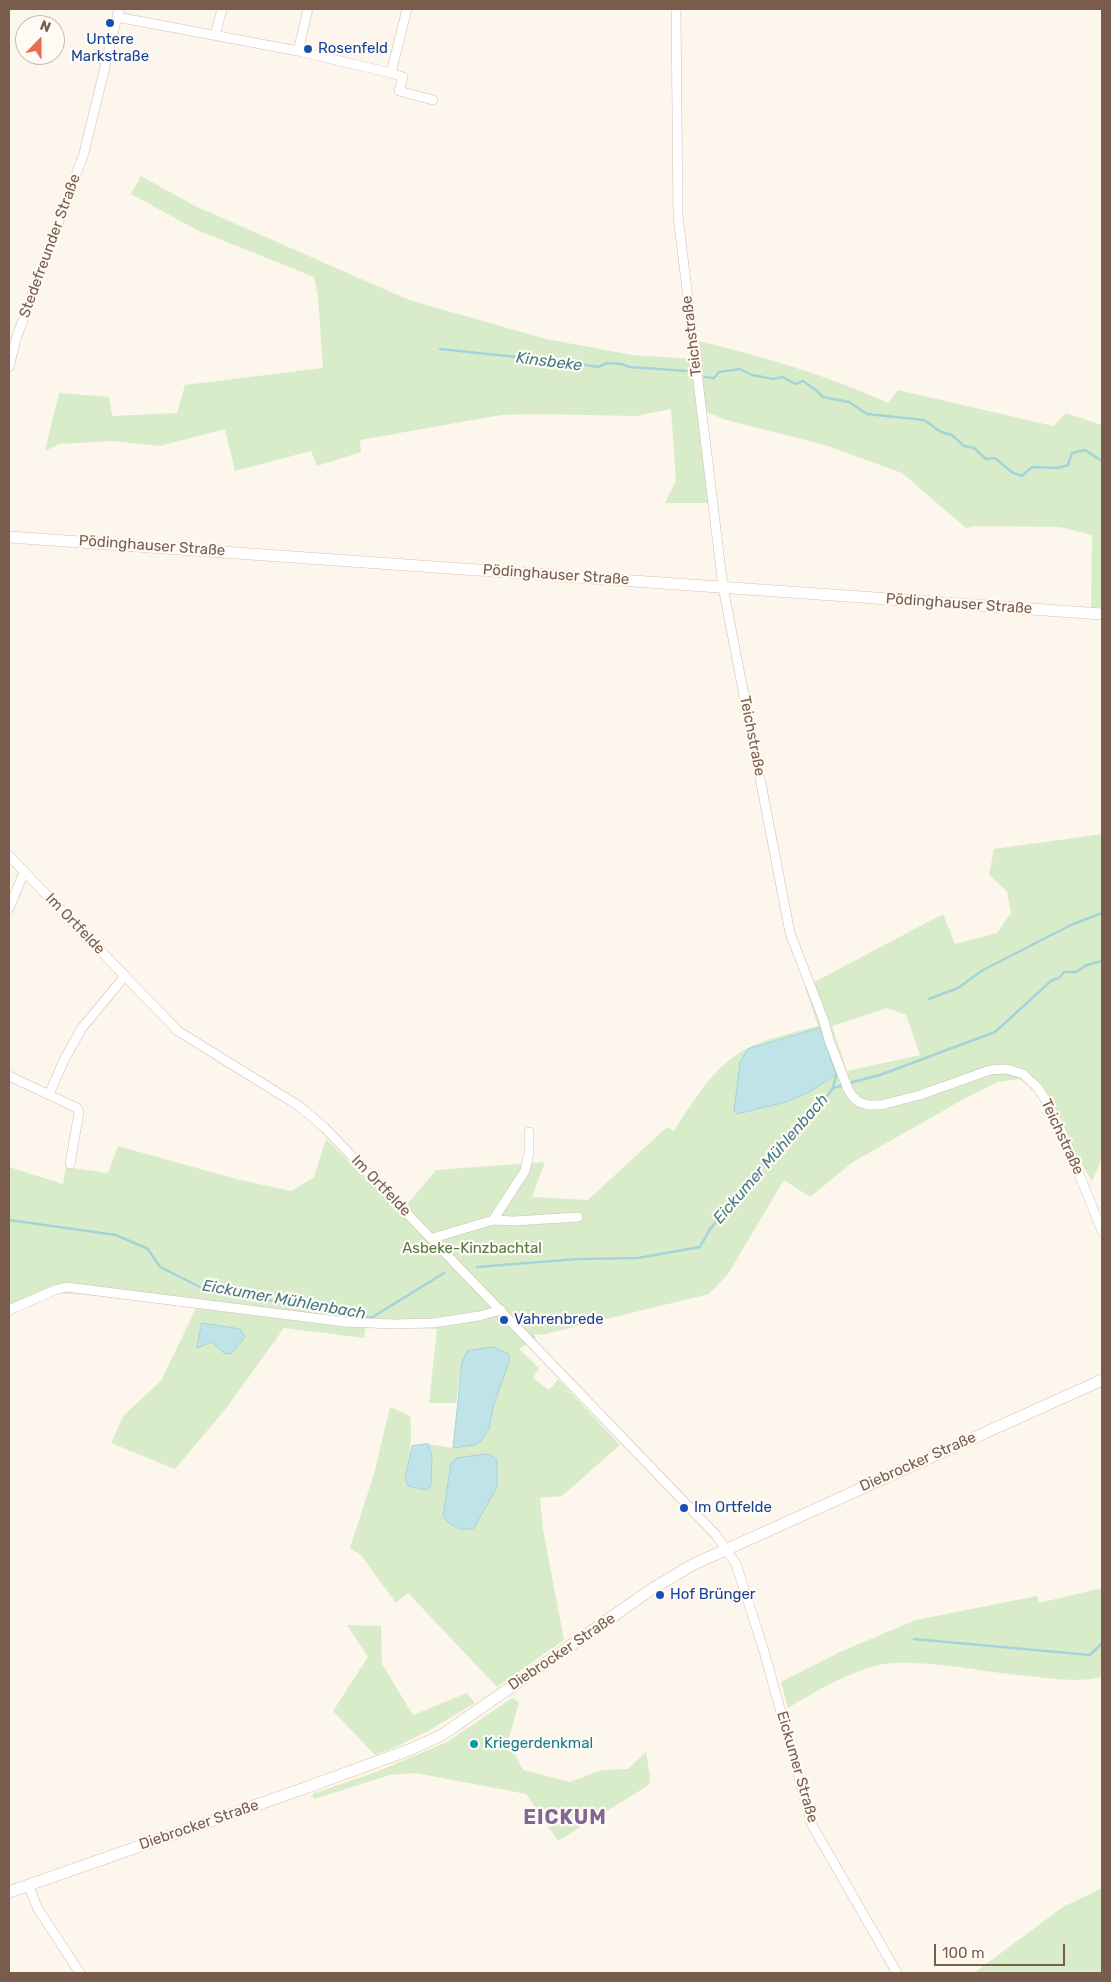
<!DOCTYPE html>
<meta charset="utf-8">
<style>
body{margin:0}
#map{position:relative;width:1111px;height:1982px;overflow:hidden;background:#fdf6ec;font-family:Rubik,sans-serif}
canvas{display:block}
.frame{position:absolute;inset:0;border:10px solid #7a5c4d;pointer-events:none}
.north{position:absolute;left:15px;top:15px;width:50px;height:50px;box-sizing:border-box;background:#fffaf3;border:1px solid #cabbb1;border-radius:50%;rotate:22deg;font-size:14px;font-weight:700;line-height:20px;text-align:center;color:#7a5c4d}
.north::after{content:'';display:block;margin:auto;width:18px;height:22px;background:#e76f51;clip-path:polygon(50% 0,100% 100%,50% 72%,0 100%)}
.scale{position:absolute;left:934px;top:1944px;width:131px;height:22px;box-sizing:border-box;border:2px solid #7a5c4d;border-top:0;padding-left:6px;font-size:15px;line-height:18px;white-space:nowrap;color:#7a5c4d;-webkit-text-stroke:4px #fffaf3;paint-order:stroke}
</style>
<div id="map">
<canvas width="1111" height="1982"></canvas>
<div class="frame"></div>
<div class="north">N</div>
<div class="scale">100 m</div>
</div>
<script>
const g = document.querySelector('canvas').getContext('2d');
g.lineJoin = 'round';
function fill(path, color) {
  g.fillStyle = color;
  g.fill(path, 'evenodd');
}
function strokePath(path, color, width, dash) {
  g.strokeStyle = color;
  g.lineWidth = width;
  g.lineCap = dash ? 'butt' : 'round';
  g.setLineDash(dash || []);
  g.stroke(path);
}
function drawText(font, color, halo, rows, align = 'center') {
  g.font = font + ' Rubik,sans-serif';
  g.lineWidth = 4.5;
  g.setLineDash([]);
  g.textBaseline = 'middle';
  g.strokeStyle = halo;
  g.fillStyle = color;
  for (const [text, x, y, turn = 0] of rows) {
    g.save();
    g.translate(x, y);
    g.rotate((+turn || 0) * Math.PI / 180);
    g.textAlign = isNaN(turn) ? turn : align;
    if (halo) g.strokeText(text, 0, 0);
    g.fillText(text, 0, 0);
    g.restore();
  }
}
fill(new Path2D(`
 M141,176L195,206L409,300L546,339L632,355L693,359L691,339C758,355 825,374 888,403L898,390L1053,426L1066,413L1102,425V618L1091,609L1092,535L1060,527L975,526L966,528L902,473L825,445L723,419L703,410L714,503H665L676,481L671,409L636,416L535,414L501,415L360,440L361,452L317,466L311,451L235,471L225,429L160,446L112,441L59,444L45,451L59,393L109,397L112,416L177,413L185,385L323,368L318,297L314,277L197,230L131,194Z
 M1102,834V1158L1092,1181L1036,1090L1019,1079L998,1082L962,1100L853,1162L810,1197L784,1180L728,1274L709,1294L541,1335L534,1334L536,1338L519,1349L539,1368L533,1378L549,1390L558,1379L620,1445L562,1496L540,1498L543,1529L564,1640L497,1687L408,1593L396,1603L361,1555L350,1548L374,1474L390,1407L410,1416C413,1438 409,1456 405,1478L431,1486L432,1455L428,1444L453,1448L489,1429L493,1407L501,1385L462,1363L456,1403H429L437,1329L366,1325L364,1338L284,1328L228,1406L175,1469L111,1443L124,1415L161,1381L197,1306L137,1299L59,1293L49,1296L30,1307L23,1304L9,1308V1167L63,1184L66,1167L108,1173L118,1146L236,1179L291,1191L314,1177L326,1139L400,1213L436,1170L545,1162L532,1197L588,1200L667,1127L674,1131C694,1100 716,1062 752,1046C772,1037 796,1032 818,1026L805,987L943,914L955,944L997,933L1011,913L1007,891L989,875L994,849ZM887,1008L906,1015L920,1055L847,1071L832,1026ZM451,1462L474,1527C461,1532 450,1527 443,1515Z
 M1102,1588V1677C1079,1683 1050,1678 1026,1676C982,1672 938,1661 893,1663C860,1665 816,1691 788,1708L781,1682L842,1651L916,1620L1037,1596L1039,1603Z
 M347,1625L381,1626L382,1664L413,1715L467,1693L475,1703C442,1722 411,1743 375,1755L333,1711L368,1657Z
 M512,1698L519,1702L508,1742L523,1770L570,1782L602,1770L628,1769L646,1752L650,1777L649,1785L558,1841L526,1794L416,1773L390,1775L314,1799L312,1794L376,1772L447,1742Z
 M1102,1888V1973H974L1063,1907Z`), '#d8ecc9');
const water = new Path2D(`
 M820,1028L836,1075L809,1092L786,1102L737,1114L734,1111L740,1062L748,1049Z
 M202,1323L240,1329L245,1337L232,1353L225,1354L212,1342L197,1348Z
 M493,1347L509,1354V1362L493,1407L489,1429L482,1440L475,1445L453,1448L462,1363L467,1351Z
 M428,1444L432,1455L431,1486L426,1490L408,1486L405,1478L412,1446Z
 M489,1454L497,1460V1487L474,1528C462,1532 450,1527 443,1516L451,1463L457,1458Z`);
fill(water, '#bfe3e8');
strokePath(water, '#a5d3da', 1);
strokePath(new Path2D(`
 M440,349L574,363L598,367L607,363L621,364L630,367L687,371
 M705,377L714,378L719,372L740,369L752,375L773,379L783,377L795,384L803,381L817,391L823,397L849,402L867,414L924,420L941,432L952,435L964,446L974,448L986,459L995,458L1013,473L1022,476L1032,467L1057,468L1068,465L1072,453L1085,450L1102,461
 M929,999L958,988L983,970L1073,924L1102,913
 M849,1083L880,1075L995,1032L1052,980L1059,978L1064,972H1076L1087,965L1102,961
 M833,1088L836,1075
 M9,1220L116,1235L148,1249L160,1267L204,1289L371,1318L444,1273
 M477,1267L578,1259L638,1258L700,1247L710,1229L768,1158L806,1125L833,1088L844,1085
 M914,1639L1090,1655L1102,1643`), '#a5d3da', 2.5);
const street = new Path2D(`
 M676,9L678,216L723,587L790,933L824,1021L829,1040L848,1089L853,1097L859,1102L868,1105H881L920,1095L990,1070L1007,1069L1023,1074L1038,1088L1050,1107L1065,1139L1102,1231
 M117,17L298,51L391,73L407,9
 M215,35L222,9
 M298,51L308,9
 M391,73L403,77L399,91L433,100
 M9,367L16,339L84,153L119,9
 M9,856L178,1031L299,1106L324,1127L716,1535L736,1564L764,1651L812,1825L897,1973
 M9,908L22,877L25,873
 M9,1076L77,1108L79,1112L70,1164
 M49,1094L65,1058L82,1028L125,976
 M493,1220L525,1171L529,1153V1132
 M433,1238L493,1220L514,1221L578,1217
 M9,1310L55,1290L66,1287L345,1322L394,1324L433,1323L479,1316L501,1310
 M28,1885L38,1909L80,1973`);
const secondary = new Path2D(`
 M9,537L1102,614
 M9,1892L305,1788L409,1750L442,1735L652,1589L692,1565L1102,1380`);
strokePath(street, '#d1beb0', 10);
strokePath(secondary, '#d6c0b0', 12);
strokePath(street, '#fff', 9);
strokePath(secondary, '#fff', 11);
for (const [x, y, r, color] of [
 [110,23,5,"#1a4fb4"],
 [308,49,5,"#1a4fb4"],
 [504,1320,5,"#1a4fb4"],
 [684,1508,5,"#1a4fb4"],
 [660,1595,5,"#1a4fb4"],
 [474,1744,5,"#0f9aa8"]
]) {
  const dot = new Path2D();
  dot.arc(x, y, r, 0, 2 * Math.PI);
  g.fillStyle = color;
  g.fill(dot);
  strokePath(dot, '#fffaf3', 2);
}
drawText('15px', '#164399', '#fffaf3', [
 ["Untere",110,40,"center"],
 ["Markstraße",110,57,"center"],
 ["Rosenfeld",318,49],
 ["Vahrenbrede",514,1320],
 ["Im Ortfelde",694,1508],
 ["Hof Brünger",670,1595]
], 'left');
drawText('15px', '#7a5c4d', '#fffaf3', [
 ["Stedefreunder Straße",50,246,-70],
 ["Teichstraße",692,336,-97],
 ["Pödinghauser Straße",152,546,4],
 ["Pödinghauser Straße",556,575,4],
 ["Pödinghauser Straße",959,604,4],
 ["Teichstraße",752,736,79],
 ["Im Ortfelde",75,924,46],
 ["Teichstraße",1062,1137,65],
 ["Im Ortfelde",381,1186,46],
 ["Diebrocker Straße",918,1462,-24],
 ["Diebrocker Straße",562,1652,-34],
 ["Eickumer Straße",797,1767,74],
 ["Diebrocker Straße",199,1825,-19]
]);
drawText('15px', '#537a41', '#fffaf3', [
 ["Asbeke-Kinzbachtal",472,1249]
]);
drawText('15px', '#0d838f', '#fffaf3', [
 ["Kriegerdenkmal",484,1744]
], 'left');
drawText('italic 16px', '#437c86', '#fffaf3', [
 ["Kinsbeke",549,362,7],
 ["Eickumer Mühlenbach",771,1159,-49],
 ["Eickumer Mühlenbach",284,1300,10]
]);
g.letterSpacing = '1px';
drawText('bold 20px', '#846695', '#fffaf3', [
 ["EICKUM",565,1818]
]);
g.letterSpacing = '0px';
</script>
